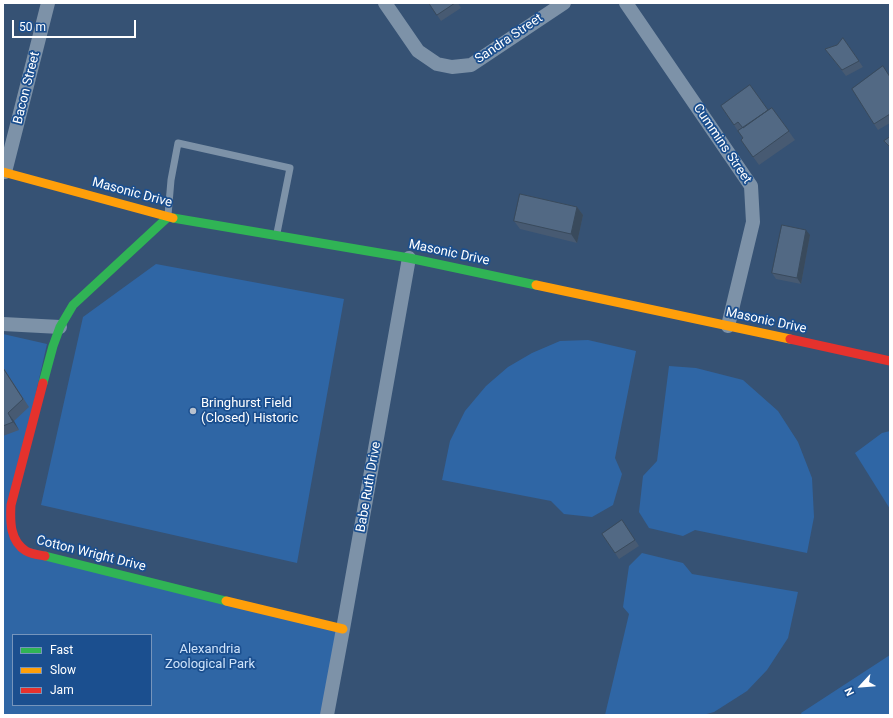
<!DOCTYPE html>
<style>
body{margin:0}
#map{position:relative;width:893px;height:718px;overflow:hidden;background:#365274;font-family:Roboto,sans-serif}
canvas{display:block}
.frame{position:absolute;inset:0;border:4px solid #fff;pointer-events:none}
.legend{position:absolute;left:12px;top:634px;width:140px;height:72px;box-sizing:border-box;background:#1b4f8f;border:1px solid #7695bc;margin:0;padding:5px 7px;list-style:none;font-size:12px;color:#fff}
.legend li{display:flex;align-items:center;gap:8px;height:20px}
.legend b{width:20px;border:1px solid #7695bc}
.north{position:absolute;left:841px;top:666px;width:40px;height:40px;-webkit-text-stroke:3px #1b4f8f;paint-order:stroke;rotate:244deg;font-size:11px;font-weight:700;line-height:16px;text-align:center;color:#fff}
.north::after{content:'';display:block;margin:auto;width:14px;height:18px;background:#fff;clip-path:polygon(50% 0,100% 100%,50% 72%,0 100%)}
.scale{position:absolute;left:12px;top:20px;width:124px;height:18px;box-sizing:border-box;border:2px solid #fff;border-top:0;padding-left:5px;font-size:12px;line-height:14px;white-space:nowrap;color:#fff;-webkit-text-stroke:3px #1b4f8f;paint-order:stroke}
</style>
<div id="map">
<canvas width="893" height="718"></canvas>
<div class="frame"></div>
<ul class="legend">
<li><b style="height:5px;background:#30b455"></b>Fast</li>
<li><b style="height:5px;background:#ff9f0a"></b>Slow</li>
<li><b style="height:5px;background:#e5322d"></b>Jam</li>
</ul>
<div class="north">N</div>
<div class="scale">50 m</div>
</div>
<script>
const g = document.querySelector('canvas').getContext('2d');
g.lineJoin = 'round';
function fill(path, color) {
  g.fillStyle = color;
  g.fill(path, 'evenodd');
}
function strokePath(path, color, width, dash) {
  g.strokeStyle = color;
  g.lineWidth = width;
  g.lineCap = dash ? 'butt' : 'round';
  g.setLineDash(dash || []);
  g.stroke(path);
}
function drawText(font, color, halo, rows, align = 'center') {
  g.font = font + ' Roboto,sans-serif';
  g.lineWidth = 3.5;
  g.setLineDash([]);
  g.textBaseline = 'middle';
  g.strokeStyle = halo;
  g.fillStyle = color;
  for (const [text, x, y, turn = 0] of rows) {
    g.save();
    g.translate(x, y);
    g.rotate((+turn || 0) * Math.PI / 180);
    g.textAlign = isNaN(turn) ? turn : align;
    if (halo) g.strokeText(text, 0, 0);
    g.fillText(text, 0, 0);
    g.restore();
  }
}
fill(new Path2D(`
 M156,264L344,299L297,563L41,505L83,317Z
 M3,334L47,344L10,507L18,545L342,630L326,715H3ZM13,635H151V705H13Z
 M588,340L636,351L615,458L622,474L613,505L592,517L564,514L551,501L442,480L450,441L465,411L486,386L508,367L532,353L560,341Z
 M669,366L696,368L743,380L778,411L798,442L812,478L814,517L807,553L695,530L683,536L649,528L639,512L643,476L657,461Z
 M890,431V509L855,453L882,433Z
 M642,553L683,563L692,574L798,592L788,638L767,670L747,691L714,712L703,715H605L629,614L623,607L629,566Z
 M890,655V715H802L801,713Z`), '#2f66a5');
strokePath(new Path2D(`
 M168,215L171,180L178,143L290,168L277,233`), '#7d92a8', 7);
strokePath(new Path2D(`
 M385,3L418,51L437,64L452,67L471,65L564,3
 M626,3L751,186L753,222L728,326
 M5,172L48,3
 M3,324L60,327
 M327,715L343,629L409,258`), '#7d92a8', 14);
strokePath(new Path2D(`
 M173,218L409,258L536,285
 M43,383L53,346L60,327L73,305L168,217
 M45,556L226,601`), '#30b455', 9);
strokePath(new Path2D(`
 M3,172L173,218
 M536,285L790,339
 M226,601L343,629`), '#ff9f0a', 9);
strokePath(new Path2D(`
 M790,339L890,361
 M43,383L11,505C10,522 10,541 26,551C31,554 39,555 45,556`), '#e5322d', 9);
fill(new Path2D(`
 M429,3H458L461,8L441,21Z
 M843,38L863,67L846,76L825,49L837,45Z
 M890,76V123L878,130L874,124Z
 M721,106L768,110L772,108L795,140L759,165L741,140L743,138V128H742L738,131Z
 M577,207L583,215L577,243L520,229L514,221Z
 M810,235L801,284L776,279L772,273Z
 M3,367L29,407L14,421L19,430L3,436Z
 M622,520L639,546L619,559L602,534Z`), '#475a72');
fill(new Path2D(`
 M577,207L583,215L577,243L571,234Z
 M806,230L810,235L801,284L797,278Z
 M8,413L14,421L19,430L13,422Z`), '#394a5c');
const building = new Path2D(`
 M429,3H455L437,15Z
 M843,38L859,61L842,70L825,49L837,45Z
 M883,66L890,77V114L874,124L852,89Z
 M750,85L768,110L743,128L738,122L734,125L721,106Z
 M772,108L789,131L753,157L741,140L743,138L738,131Z
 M890,137V147L884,141Z
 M520,194L577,207L571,234L514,221Z
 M782,225L806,230L797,278L772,273Z
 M3,368L23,399L8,413L13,422L3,426Z
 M622,520L635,540L615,553L602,534Z`);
fill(building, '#526984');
strokePath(building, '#394a5c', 1);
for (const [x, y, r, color] of [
 [193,411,4,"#b9c2ce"]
]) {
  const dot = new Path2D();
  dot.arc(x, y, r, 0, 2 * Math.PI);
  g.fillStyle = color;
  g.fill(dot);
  strokePath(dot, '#1b4f8f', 1.5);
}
drawText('13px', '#fff', '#1b4f8f', [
 ["Sandra Street",509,39,-34],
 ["Bacon Street",27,88,-76],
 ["Cummins Street",722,144,56],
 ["Masonic Drive",132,193,15],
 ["Masonic Drive",449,253,12],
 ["Masonic Drive",766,321,12],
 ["Babe Ruth Drive",369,487,-80],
 ["Cotton Wright Drive",91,554,14]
]);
drawText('13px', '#fff', '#1b4f8f', [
 ["Bringhurst Field",201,404],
 ["(Closed) Historic",201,419]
], 'left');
drawText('13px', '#cfe3fa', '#1b4f8f', [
 ["Alexandria",210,650],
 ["Zoological Park",210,665]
]);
</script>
